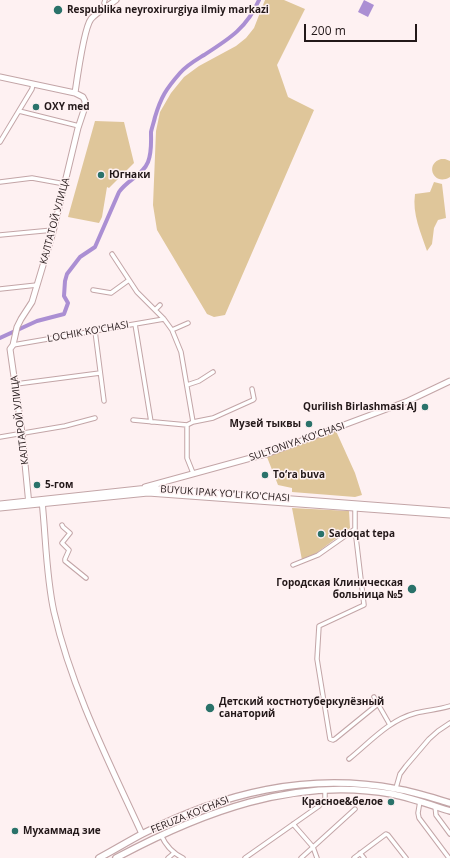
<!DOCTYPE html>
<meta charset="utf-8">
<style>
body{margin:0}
#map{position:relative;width:450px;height:858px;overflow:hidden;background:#fef1f2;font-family:"Open Sans",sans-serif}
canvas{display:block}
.scale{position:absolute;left:304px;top:24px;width:113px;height:18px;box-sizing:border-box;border:2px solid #231819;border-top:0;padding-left:5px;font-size:12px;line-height:14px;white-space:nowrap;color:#231819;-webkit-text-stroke:3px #fef1f2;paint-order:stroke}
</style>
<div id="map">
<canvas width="450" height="858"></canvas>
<div class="scale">200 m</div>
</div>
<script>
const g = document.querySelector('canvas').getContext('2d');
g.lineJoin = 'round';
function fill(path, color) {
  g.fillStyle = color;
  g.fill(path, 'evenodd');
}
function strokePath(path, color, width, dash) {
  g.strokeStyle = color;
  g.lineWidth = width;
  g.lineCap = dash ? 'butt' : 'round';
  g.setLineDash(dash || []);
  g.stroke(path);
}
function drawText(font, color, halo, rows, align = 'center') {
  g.font = font + ' "Open Sans",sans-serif';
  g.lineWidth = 3;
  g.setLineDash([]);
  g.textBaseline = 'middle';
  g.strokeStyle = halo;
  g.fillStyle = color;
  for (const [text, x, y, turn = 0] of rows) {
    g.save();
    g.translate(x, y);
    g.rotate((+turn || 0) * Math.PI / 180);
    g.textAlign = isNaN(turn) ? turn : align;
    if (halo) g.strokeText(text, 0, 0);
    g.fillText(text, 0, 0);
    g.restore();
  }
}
fill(new Path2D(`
 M265,0H284L305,9L277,65L288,97L314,110L225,315L214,317L207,314L157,230L153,205L156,131L160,112L171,93L184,77L199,66L236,46L246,38L254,28Z
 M95,121L124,122L134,163L109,188L107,187L102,217L99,223L68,217Z
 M441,159H445L450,161V177C434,187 424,164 441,159Z
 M434,182L442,184L446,218L438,220L434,228L432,244L427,251C421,233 412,214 415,194L430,192Z
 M336,431L355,473L362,495L355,497L292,492V488L278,485L267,457Z
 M292,508L349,511L350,528L315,554L302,560Z`), '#dfc69a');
fill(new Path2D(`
 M364,0L374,5L368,17L358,12Z`), '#ab8fd3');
strokePath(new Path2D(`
 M0,338L37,321L64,314L68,303L64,296L65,281L67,274L80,257L95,247L119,192C127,180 143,175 148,162C152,152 151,142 151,132C152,127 154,122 155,117C161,97 166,89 180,73C187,65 196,60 204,55C229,39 247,28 259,0`), '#ab8fd3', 4);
const street = new Path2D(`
 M105,0L104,3L106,7
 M19,111L79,126
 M0,142L32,89L33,84
 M0,182L32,178L65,184
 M0,235L53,230
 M112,254L137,292L164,319L172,330L181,352L193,422L187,425V458L193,473
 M0,289L37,285
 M93,290L111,293L129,280
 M155,310L160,305
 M135,324L151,422
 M172,330L188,323
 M95,331L104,401
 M13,345L164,319
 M16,384L100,373
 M187,385L199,381L213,372
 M133,420L187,425
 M193,422L213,418L253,400L254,399L252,389
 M0,437L65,426L95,418
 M355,508V529
 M62,525L63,527L70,533L62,543L69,550L65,559V561L86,578
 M293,565L318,555L355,529L364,605L319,626L317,659L330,739L333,740L335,739L378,704
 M374,697L390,725
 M349,759C370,742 389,720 416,713C427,710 438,710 450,706
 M396,788L400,774L406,766L429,739L438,731L450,723
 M420,801L418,813L419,818L449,858
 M435,806L436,815L450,834
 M293,824L313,847L317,858
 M161,835C166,846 172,853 183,858
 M360,853L364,858
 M168,858L174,853
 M245,858L319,806L325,799V790
 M301,858L355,809
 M354,858L386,834L388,835L406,858`);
const secondary = new Path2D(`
 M0,77L75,93L83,97L85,101L84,110L78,128L53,232L32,302L21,319L17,327L13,345L10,349L22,433L29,505
 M75,93C77,79 84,28 91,19C97,12 108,6 116,0
 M145,487L269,453L408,401L450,381
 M42,501C46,538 46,576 54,612C72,690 109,762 142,834
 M0,504L148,488L450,511
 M0,508L148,493L450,515`);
const primary = new Path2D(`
 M99,858C114,850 127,842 142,834C223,793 307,772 397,789C415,792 433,798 450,803
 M116,858C200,813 295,776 392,794C411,798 431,805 450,811`);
strokePath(street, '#c3a5a7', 5.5);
strokePath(secondary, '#c3a5a7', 7);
strokePath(primary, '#c3a5a7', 8);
strokePath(street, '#fff', 3.5);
strokePath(secondary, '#fff', 5);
strokePath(primary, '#fff', 5.5);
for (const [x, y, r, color] of [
 [58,10,5,"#2a726a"],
 [36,107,4,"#2a726a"],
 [101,175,4,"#2a726a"],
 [425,407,4,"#2a726a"],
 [309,424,4,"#2a726a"],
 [265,475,4,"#2a726a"],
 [37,485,4,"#2a726a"],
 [321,534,4,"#2a726a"],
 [412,589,5,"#2a726a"],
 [210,708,5,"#2a726a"],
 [391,802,4,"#2a726a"],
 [15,831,4,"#2a726a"]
]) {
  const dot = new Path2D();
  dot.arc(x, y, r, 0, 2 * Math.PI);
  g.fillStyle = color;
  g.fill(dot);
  strokePath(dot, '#fef1f2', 1.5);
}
drawText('bold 10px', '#231819', '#fef1f2', [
 ["Respublika neyroxirurgiya ilmiy markazi",67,10],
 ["OXY med",44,107],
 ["Югнаки",109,175],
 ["Qurilish Birlashmasi AJ",417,407,"right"],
 ["Музей тыквы",301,424,"right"],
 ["To‘ra buva",273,475],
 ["5-гом",45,485],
 ["Sadoqat tepa",329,534],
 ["Городская Клиническая",403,583,"right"],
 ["больница №5",403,595,"right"],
 ["Детский костнотуберкулёзный",219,702],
 ["санаторий",219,714],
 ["Красное&белое",383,802,"right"],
 ["Мухаммад зие",23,831]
], 'left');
drawText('10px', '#231819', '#fef1f2', [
 ["КАЛТАТОЙ УЛИЦА",55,221,-75],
 ["LOCHIK KO'CHASI",88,332,-10],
 ["КАЛТАРОЙ УЛИЦА",20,420,-97],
 ["SULTONIYA KO'CHASI",297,442,-19],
 ["BUYUK IPAK YO'LI KO'CHASI",225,494,4],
 ["FERUZA KO'CHASI",190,815,-22]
]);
</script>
